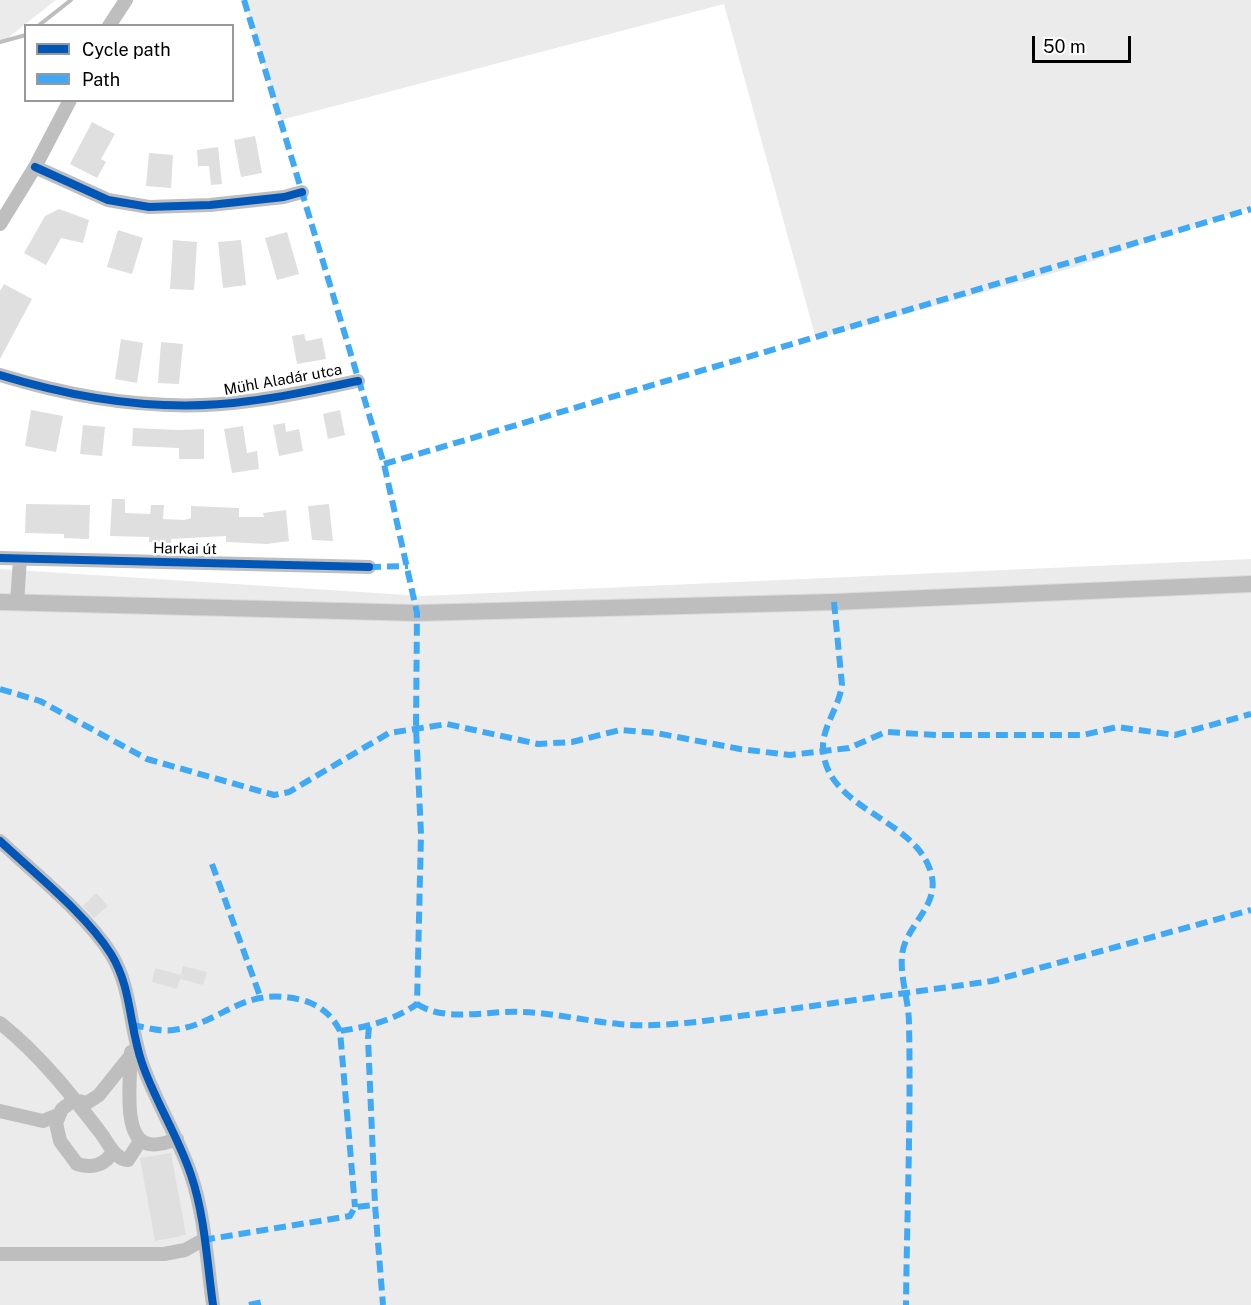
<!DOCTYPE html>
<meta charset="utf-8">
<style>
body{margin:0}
#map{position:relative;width:1251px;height:1305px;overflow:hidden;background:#fff;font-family:"Public Sans",sans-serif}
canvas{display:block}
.legend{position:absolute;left:24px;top:24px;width:210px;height:78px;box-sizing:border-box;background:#fff;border:2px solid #999;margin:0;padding:8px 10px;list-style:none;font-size:18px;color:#000}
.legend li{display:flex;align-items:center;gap:12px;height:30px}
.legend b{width:30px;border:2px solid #999}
.scale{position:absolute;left:1032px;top:36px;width:99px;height:27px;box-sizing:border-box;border:3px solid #000;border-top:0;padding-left:8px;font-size:18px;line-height:21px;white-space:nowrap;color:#000;-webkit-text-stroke:4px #fff;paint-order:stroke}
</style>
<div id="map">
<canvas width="1251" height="1305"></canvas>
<ul class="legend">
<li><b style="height:8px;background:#0057b8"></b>Cycle path</li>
<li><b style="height:8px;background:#3fa9f5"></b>Path</li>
</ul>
<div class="scale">50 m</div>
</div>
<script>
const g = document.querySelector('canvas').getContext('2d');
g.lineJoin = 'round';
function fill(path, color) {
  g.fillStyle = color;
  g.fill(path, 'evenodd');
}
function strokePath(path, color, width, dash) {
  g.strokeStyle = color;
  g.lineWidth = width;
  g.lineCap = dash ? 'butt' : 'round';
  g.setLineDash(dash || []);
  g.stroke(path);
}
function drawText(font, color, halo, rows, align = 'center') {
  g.font = font + ' "Public Sans",sans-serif';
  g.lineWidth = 5;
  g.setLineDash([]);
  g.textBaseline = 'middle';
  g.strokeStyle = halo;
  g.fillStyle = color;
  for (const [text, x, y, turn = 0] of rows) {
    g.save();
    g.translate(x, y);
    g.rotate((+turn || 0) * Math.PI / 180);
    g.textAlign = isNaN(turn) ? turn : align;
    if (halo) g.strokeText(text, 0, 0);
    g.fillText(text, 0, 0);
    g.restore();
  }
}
fill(new Path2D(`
 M0,0H56L0,44Z
 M244,0H1251V208L1075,267L816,339L724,4L281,120Z
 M1251,559V1305H0V569L423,596Z`), '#ebebeb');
strokePath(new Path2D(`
 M38,26L71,0
 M0,42L26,35`), '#bebebe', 4);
fill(new Path2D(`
 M92,122L115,134L101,159L106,162L97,178L70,164Z
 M255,136L262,173L241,177L234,140Z
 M218,147L222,184L211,185L209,166H198L197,150Z
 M149,153L173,155L171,188L146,186Z
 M59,209L89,220L83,243L61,238L46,265L24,253L45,216Z
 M118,230L143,238L132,274L107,267Z
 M287,232L299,274L277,280L265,238Z
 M173,240L197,242L194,290L170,289Z
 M241,240L246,285L223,288L218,242Z
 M4,284L32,299L0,359V291Z
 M304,334L306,341L322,338L326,359L297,364L292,336Z
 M121,339L143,343L137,383L115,379Z
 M161,342L183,344L179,384L158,383Z
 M31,410L63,416L56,452L25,446Z
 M340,410L345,435L328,439L323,414Z
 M285,423L286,432L299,429L303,451L279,456L273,425Z
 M83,425L105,427L102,456L80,454Z
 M243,426L247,453L257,451L259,469L232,473L224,429Z
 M133,428L179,430L204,429V459H179V448L132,446Z
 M112,499H125V513L150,514L151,505H164L163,519L184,520L191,518V506L239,508V517H264L263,513L286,510L289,541L267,544L226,542V536L171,539V543L149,542V537L110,536Z
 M26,504L90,505L89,539L64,538V534L25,533Z
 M329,504L333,541L312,540L308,506Z
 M96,893L108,906L94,918L83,906Z
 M183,966L207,972L203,985L180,979L177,989L152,982L155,968L181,975Z
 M171,1153L186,1235L155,1241L140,1158Z`), '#dfdfdf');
const major = new Path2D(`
 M0,602L417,613L834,602L1251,584`);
strokePath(major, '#dbdbdb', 18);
strokePath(new Path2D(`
 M109,26L126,0
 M35,167L108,200L149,207L210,205L284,197L302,192
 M0,224L35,167L70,100
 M0,375C81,400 164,413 249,401C286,397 322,388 358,381
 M0,558L369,567
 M17,603L20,559
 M0,841C35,874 86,914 111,954C132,988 129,1026 142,1063C155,1101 178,1136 191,1175C205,1216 207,1263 213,1305
 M0,1023C39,1054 70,1093 100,1132C108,1142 114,1159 128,1160L140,1141
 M131,1052C131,1073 121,1140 149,1144C158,1146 169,1142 177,1139
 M0,1111L43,1121L58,1115
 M113,1151C106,1165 92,1169 77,1164L60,1141L56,1123L62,1109L74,1100L87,1103L99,1095L131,1055
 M0,1254H164L185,1250L203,1240`), '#bebebe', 14);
strokePath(major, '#bebebe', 16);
strokePath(new Path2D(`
 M244,0L384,464L417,613L416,728L421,834L417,1004C395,1020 367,1027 340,1031
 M384,464L1251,209
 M369,567L408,566
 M834,602L842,685C839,707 824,724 823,745C822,811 920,817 932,877C938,908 904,927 902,956C900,978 909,1001 909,1024C911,1117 907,1211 906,1305
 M0,689L40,701L147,759L274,795L289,792L389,733L447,724L538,744L572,742L620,730L656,733L740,749L790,755L849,748L886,732L937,735H1083L1117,727L1175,735L1251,714
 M212,864L260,996
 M417,1004C446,1023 489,1010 522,1012C554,1013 586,1021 619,1024C645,1027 671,1024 697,1022L992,981L1251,910
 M132,1025C145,1027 160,1032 173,1030C223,1024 241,985 302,1000C320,1005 332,1015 340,1031L355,1207
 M369,1027L368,1038L375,1205L383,1305
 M203,1240L350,1216L355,1207L375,1205
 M249,1305L262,1302`), '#3fa9f5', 6, [12, 6]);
strokePath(new Path2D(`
 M35,167L108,200L149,207L210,205L284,197L302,192
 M0,375C81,400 164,413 249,401C286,397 322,388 358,381
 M0,558L369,567
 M0,841C35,874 86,914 111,954C132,988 129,1026 142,1063C155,1101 178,1136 191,1175C205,1216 207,1263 213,1305`), '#0057b8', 8);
drawText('15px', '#000', '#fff', [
 ["Mühl Aladár utca",283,380,-10],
 ["Harkai út",185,549,1]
]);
</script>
